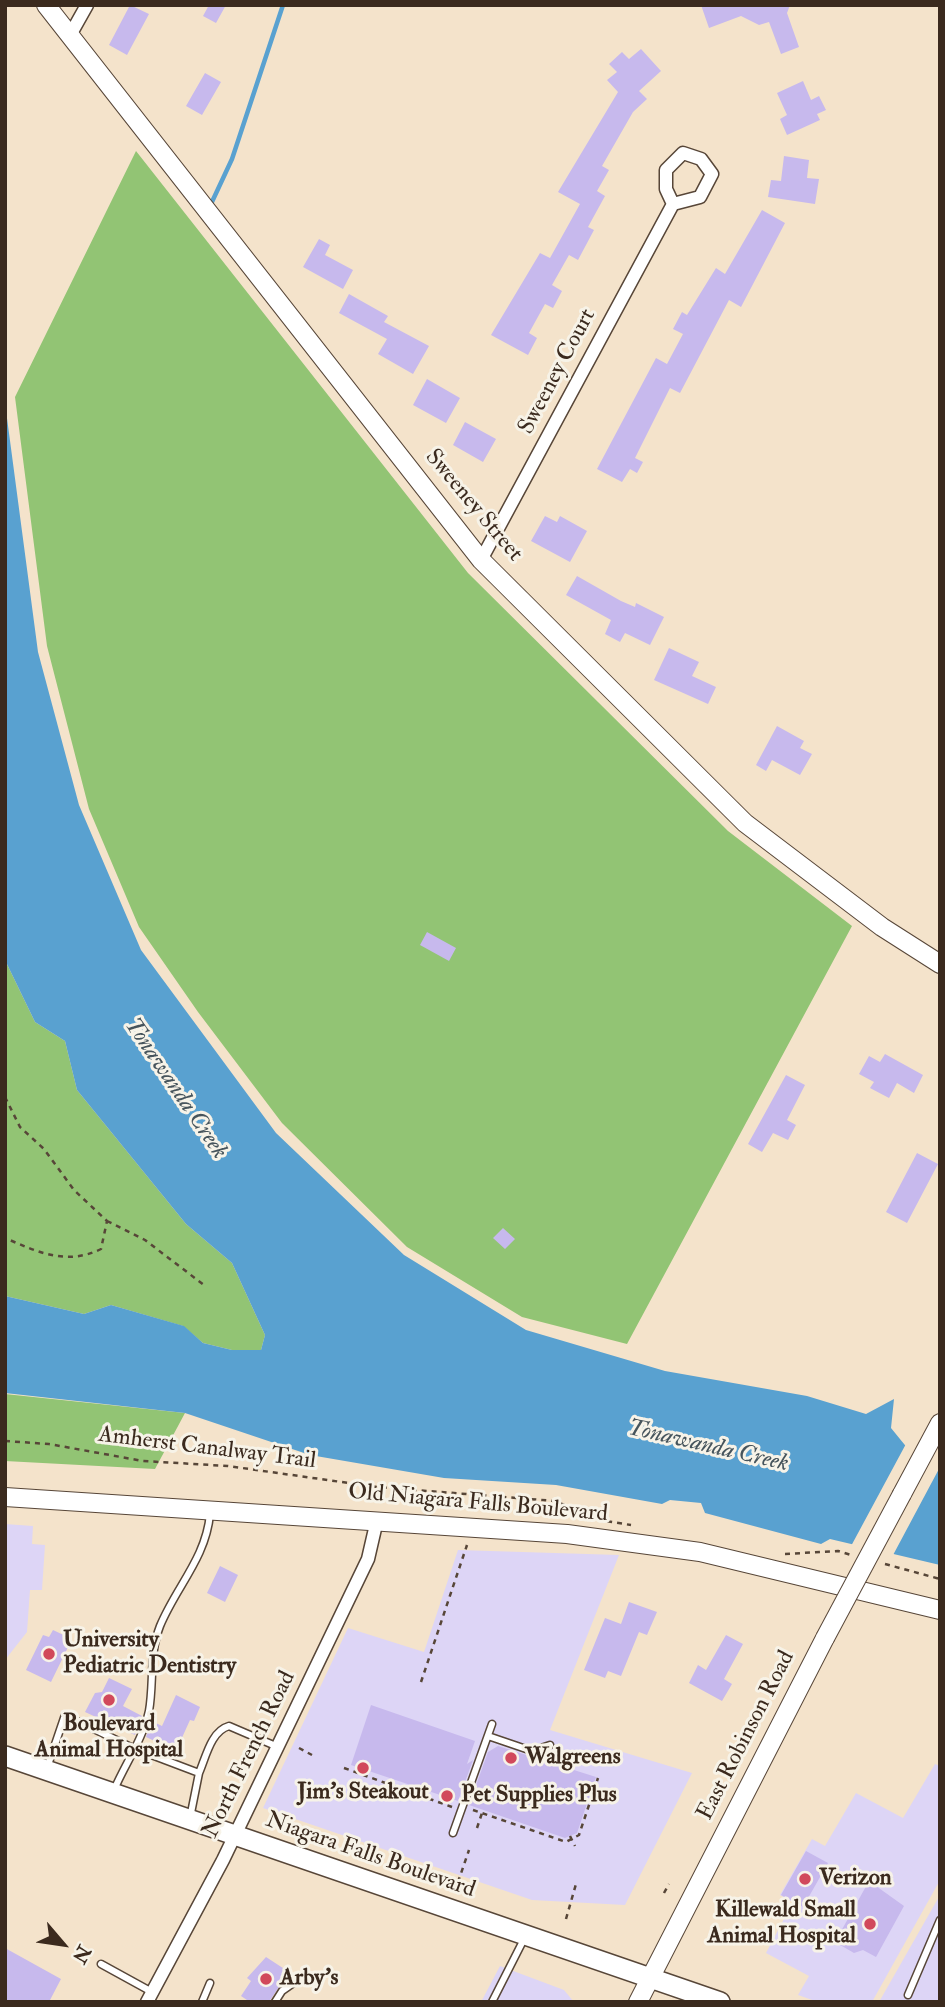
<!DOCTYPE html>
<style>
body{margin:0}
#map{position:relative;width:945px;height:2007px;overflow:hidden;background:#f4e3cb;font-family:"IM FELL Double Pica",serif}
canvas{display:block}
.frame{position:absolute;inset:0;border:7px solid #3b2a1e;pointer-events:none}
.north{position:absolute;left:28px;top:1909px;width:70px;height:70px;-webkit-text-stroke:5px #f7f3e8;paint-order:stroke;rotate:119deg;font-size:19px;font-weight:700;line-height:28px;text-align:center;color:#3b2a1e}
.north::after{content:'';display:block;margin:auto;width:24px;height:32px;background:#3b2a1e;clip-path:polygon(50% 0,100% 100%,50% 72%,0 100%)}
</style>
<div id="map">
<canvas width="945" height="2007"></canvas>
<div class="frame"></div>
<div class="north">N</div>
</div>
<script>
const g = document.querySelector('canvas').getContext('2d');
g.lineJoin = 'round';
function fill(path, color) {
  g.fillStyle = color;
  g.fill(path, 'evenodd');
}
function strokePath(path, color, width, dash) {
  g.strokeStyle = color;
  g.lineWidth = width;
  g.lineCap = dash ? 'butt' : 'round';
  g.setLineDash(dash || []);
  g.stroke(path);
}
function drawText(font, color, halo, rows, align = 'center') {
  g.font = font + ' "IM FELL Double Pica",serif';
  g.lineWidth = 6;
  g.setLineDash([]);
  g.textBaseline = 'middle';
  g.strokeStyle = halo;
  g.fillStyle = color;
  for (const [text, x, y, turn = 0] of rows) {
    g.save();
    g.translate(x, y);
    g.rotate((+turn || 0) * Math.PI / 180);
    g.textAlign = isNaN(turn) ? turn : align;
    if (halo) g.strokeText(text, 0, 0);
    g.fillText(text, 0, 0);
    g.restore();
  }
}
fill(new Path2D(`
 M5,1524L33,1526L32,1544L45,1545L42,1590H30L27,1632L5,1660Z
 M458,1550L619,1555L550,1730L692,1773L625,1905L532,1900L263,1808L348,1628L424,1652Z
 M935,1764L940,1766V1880L872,2002H818L798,1995L809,1976L766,1953L793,1902L780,1895L812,1839L825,1846L856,1793L903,1818Z
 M940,1895V2002H879Z
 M500,1966L564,1990L574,2002H481Z`), '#ddd5f6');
fill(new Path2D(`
 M136,151L468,573L728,831L852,926L627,1344L522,1317L407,1247L282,1123L198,1012L139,927L89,809L47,646L15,397Z
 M5,960L35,1022L65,1041L77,1090L186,1224L232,1263L265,1335L261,1350H232L203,1343L183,1326L111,1305L84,1314L5,1296Z
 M5,1394L185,1413L155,1469L5,1461Z`), '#92c474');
fill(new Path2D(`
 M5,403L38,652L79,805L141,950L276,1133L404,1255L526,1330L665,1371L807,1396L866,1414L894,1399L891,1428L913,1455L940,1449V1565L830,1539L821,1544L705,1513L701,1503L670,1500L662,1504L556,1485L444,1478L310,1455L185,1413L5,1393V1296L84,1314L111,1305L184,1326L203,1343L232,1350H261L265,1335L232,1263L186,1224L77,1090L65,1041L35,1022L5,960Z`), '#59a1d0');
fill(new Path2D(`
 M907,1442L914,1451L940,1446V1467L892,1557L850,1548Z`), '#f4e3cb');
strokePath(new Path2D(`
 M211,204L232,159L283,5`), '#59a1d0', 4.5);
fill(new Path2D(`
 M130,5L149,14L127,55L109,45Z
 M209,5H226L216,23L203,16Z
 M701,5H790L787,13L799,47L781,54L769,22L759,25L741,16L709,28Z
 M641,49L661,71L639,91L647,99L633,112L602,166L609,170L597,191L605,196L588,227L594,230L578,260L569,255L552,285L562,291L553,308L545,304L529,333L537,338L528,355L491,335L540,253L550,258L580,204L558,192L618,92L607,80L617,72L609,64L622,52L629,59Z
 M205,73L221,82L202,115L186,106Z
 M803,81L811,100L819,96L826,110L817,114L820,120L787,135L780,119L787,115L777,93Z
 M784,156L809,160L807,178L819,179L815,204L768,197L771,180L781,181Z
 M762,210L785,223L741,307L729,300L680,393L670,388L635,458L643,462L637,473L630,469L622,482L597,469L656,358L667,364L683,334L673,329L682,312L687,315L716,268L725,274Z
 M319,239L330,245L325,255L353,270L343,289L303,267Z
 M349,294L388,316L384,322L429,346L413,374L378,354L387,339L339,313Z
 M427,379L460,398L446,423L413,405Z
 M465,422L496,439L483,462L453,445Z
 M545,516L557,522L560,516L587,531L570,562L531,541Z
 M577,576L621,601L635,607L636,603L664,617L650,645L625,633L620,642L605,634L611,620L566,595Z
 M669,648L699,662L692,676L716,687L708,704L654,680Z
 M777,726L804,741L800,748L812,754L800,775L772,760L766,771L756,765Z
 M427,932L456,948L449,961L420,945Z
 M885,1054L923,1075L914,1093L897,1083L889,1098L870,1088L874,1082L859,1074L869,1056L880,1062Z
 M786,1075L805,1085L787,1120L796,1125L788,1140L773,1133L762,1152L748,1144Z
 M917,1153L938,1164L907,1223L886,1212Z
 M503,1228L515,1239L505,1249L493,1238Z
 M220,1566L238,1575L225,1602L207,1593Z
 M629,1602L657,1612L647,1635L639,1632L621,1676L608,1671L605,1678L584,1670L605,1618L621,1624Z
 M53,1630L72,1639L51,1682L26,1670L43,1635L49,1637Z
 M726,1635L743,1644L724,1679L732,1684L722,1701L689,1683L698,1665L706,1670Z
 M109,1678L132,1689L123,1706L142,1716L135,1735L85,1712L95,1693L102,1692Z
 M176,1695L200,1707L194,1721L190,1720L176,1751L146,1737L152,1721L162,1726Z
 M371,1705L475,1741L467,1764L473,1760L458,1801L351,1765Z
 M498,1746L596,1777L577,1833L565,1838L469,1805L488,1752Z
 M806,1851L828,1863L803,1907L781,1895Z
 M869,1881L904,1906L876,1957L863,1950L854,1953L835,1942Z
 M5,1948L61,1979L49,2002H5Z
 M266,1957L289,1972L269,2002H250L241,1996L251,1981L247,1978Z`), '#c7b9ed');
const lane = new Path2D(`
 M488,1736L532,1751L550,1745
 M47,1768L65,1715L133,1748L199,1773L190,1818
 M199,1773C206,1757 211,1731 229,1726L278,1747
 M114,1790C125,1764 143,1739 149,1711C154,1683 149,1654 160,1626C176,1587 206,1558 210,1514
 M453,1833L492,1724
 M101,1964L152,1992
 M908,1995L940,1920
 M202,2002L210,1983
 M275,2002L282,1991L302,1977
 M492,2002L525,1937`);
const street = new Path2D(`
 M69,37L87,5
 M481,560L673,204L700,197L712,174L701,159L683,153L666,170V189L673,204
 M147,2002L223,1860L368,1559L377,1520`);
const secondary = new Path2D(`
 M46,5L481,560L745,823L882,927L940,964
 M902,1494L940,1423
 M5,1497L567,1534L700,1552L940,1610
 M638,2002L825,1638`);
const primary = new Path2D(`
 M5,1756L720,2002`);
strokePath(lane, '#574638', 9);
strokePath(street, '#574638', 15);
strokePath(secondary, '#574638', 20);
strokePath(primary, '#574638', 22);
strokePath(new Path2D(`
 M5,1097L20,1127L44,1149L74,1190L107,1221L101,1249C66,1266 38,1252 5,1238
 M107,1221L145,1240L204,1285
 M5,1441L49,1444L143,1461L228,1466L377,1487L555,1501L599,1520L631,1525
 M785,1554L838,1551L851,1555
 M885,1564L940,1579
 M421,1682L467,1545
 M299,1748L312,1755
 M344,1768L452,1807
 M473,1810L566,1842L579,1835L598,1778
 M477,1828L482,1813
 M570,1836L575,1846
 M458,1882L469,1850
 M664,1893L669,1884
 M566,1919L576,1884`), '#574638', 2.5, [5, 5]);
strokePath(lane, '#fff', 6);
strokePath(street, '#fff', 12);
strokePath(secondary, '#fff', 18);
strokePath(primary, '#fff', 19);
const secondaryBridge = new Path2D(`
 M825,1638L902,1494`);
strokePath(secondaryBridge, '#574638', 20, []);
strokePath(secondaryBridge, '#fff', 18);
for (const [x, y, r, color] of [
 [49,1654,7,"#d1495b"],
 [109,1700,7,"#d1495b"],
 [511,1758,7,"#d1495b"],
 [363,1768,7,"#d1495b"],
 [447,1796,7,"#d1495b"],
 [805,1879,7,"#d1495b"],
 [870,1924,7,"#d1495b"],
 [266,1979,7,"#d1495b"]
]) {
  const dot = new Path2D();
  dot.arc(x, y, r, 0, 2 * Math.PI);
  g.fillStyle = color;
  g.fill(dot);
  strokePath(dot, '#f7f3e8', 2.5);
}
drawText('23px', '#3b2a1e', '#f7f3e8', [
 ["Sweeney Court",558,372,-62],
 ["Sweeney Street",473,506,50],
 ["Amherst Canalway Trail",207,1449,7],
 ["Old Niagara Falls Boulevard",478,1504,5],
 ["East Robinson Road",747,1736,-63],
 ["North French Road",250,1755,-64],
 ["Niagara Falls Boulevard",370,1856,19]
]);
drawText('bold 23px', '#3b2a1e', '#f7f3e8', [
 ["University",63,1641],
 ["Pediatric Dentistry",63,1667],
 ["Boulevard",109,1725,"center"],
 ["Animal Hospital",109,1751,"center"],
 ["Walgreens",525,1758],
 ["Jim's Steakout",363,1793,"center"],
 ["Pet Supplies Plus",461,1796],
 ["Verizon",819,1879],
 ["Killewald Small",856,1911,"right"],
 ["Animal Hospital",856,1937,"right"],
 ["Arby's",280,1979]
], 'left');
drawText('italic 24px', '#46545c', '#f7f3e8', [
 ["Tonawanda Creek",175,1089,56],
 ["Tonawanda Creek",708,1447,13]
]);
</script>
